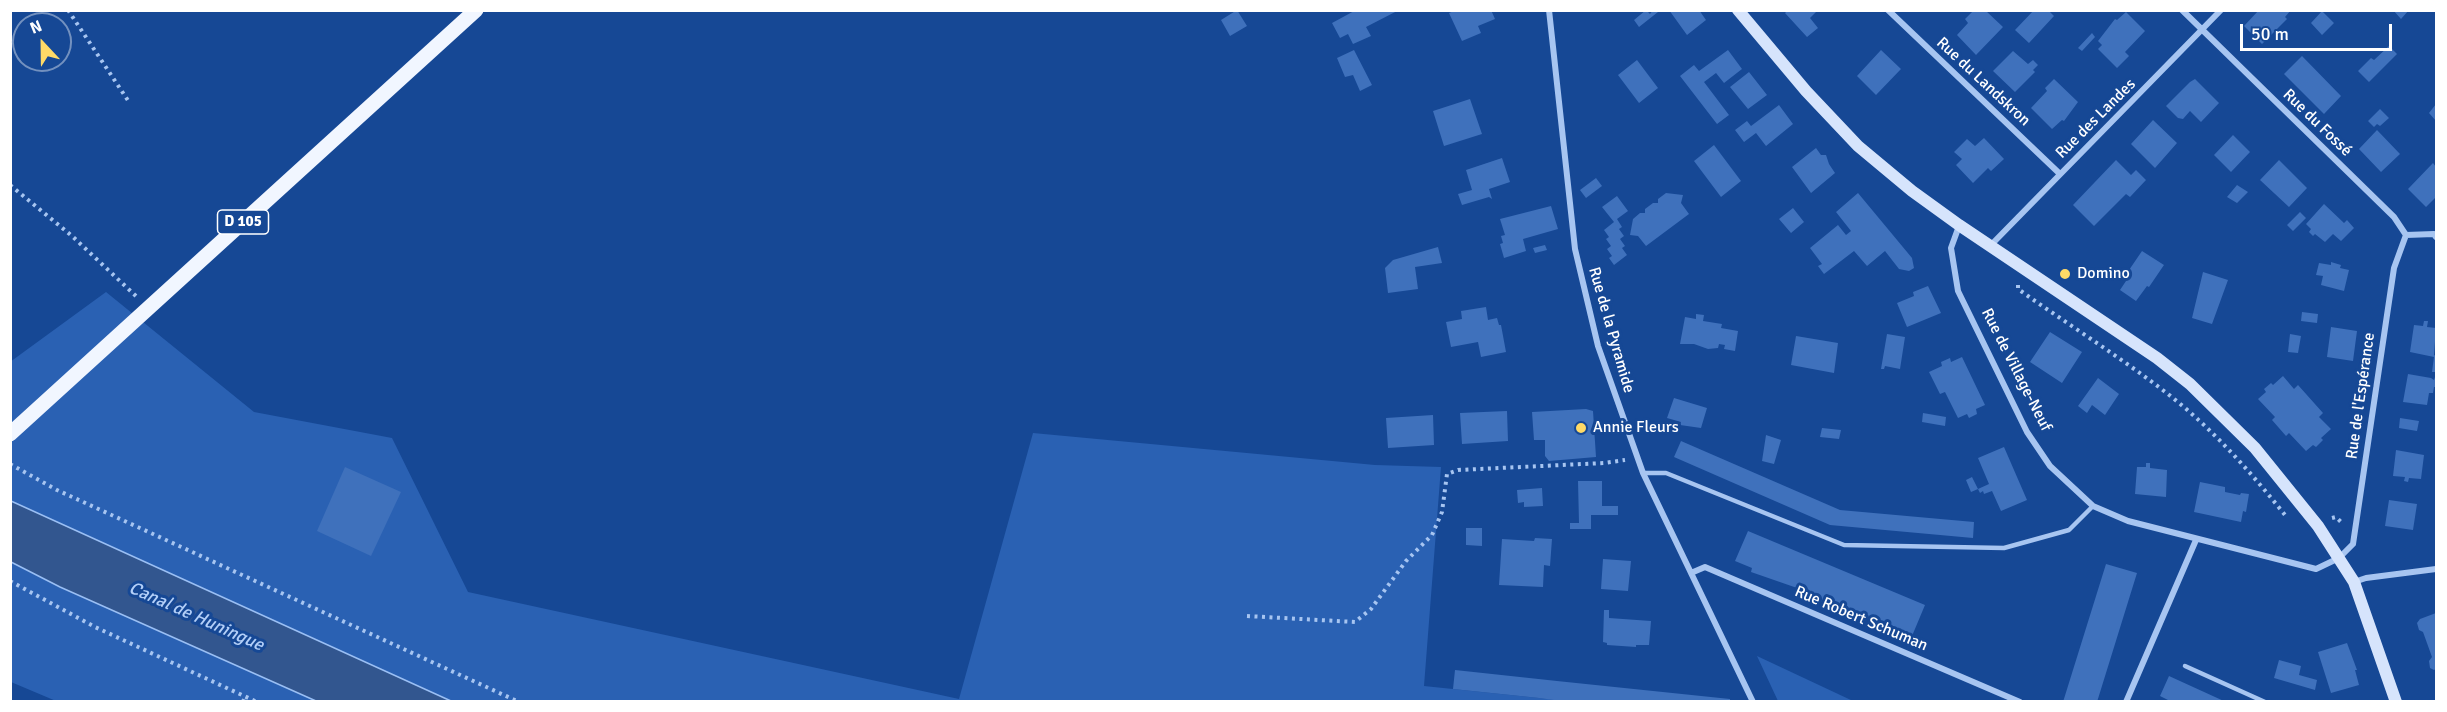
<!DOCTYPE html>
<meta charset="utf-8">
<style>
body{margin:0}
#map{position:relative;width:2447px;height:712px;overflow:hidden;background:#164895;font-family:Signika,sans-serif}
canvas{display:block}
.frame{position:absolute;inset:0;border:12px solid #fff;pointer-events:none}
.north{position:absolute;left:12px;top:12px;width:60px;height:60px;box-sizing:border-box;background:#164895;border:2px solid #7391bf;border-radius:50%;rotate:338deg;font-size:16px;font-weight:700;line-height:24px;text-align:center;color:#fff}
.north::after{content:'';display:block;margin:auto;width:21px;height:27px;background:#ffda67;clip-path:polygon(50% 0,100% 100%,50% 72%,0 100%)}
.scale{position:absolute;left:2240px;top:24px;width:152px;height:27px;box-sizing:border-box;border:3px solid #fff;border-top:0;padding-left:8px;font-size:18px;line-height:21px;white-space:nowrap;color:#fff;-webkit-text-stroke:4px #164895;paint-order:stroke}
</style>
<div id="map">
<canvas width="2447" height="712"></canvas>
<div class="frame"></div>
<div class="north">N</div>
<div class="scale">50 m</div>
</div>
<script>
const g = document.querySelector('canvas').getContext('2d');
g.lineJoin = 'round';
function fill(path, color) {
  g.fillStyle = color;
  g.fill(path, 'evenodd');
}
function strokePath(path, color, width, dash) {
  g.strokeStyle = color;
  g.lineWidth = width;
  g.lineCap = dash ? 'butt' : 'round';
  g.setLineDash(dash || []);
  g.stroke(path);
}
function drawText(font, color, halo, rows, align = 'center') {
  g.font = font + ' Signika,sans-serif';
  g.lineWidth = 6;
  g.setLineDash([]);
  g.textBaseline = 'middle';
  g.strokeStyle = halo;
  g.fillStyle = color;
  for (const [text, x, y, turn = 0] of rows) {
    g.save();
    g.translate(x, y);
    g.rotate((+turn || 0) * Math.PI / 180);
    g.textAlign = isNaN(turn) ? turn : align;
    if (halo) g.strokeText(text, 0, 0);
    g.fillText(text, 0, 0);
    g.restore();
  }
}
fill(new Path2D(`
 M106,292L254,412L392,438L468,592L959,699L1033,433L1375,465L1441,467L1424,686L1568,701H56L11,682L10,362Z
 M1757,656L1853,701H1778Z`), '#2a61b3');
const water = new Path2D(`
 M11,501L451,701H316L60,587L11,562Z`);
fill(water, '#32568f');
strokePath(water, '#9abff4', 1.5);
fill(new Path2D(`
 M1237,10L1247,26L1230,36L1221,20Z
 M1356,10H1399L1366,27L1371,36L1353,44L1348,34L1340,38L1332,23Z
 M1456,10H1491L1495,19L1478,26L1481,33L1462,41L1449,13Z
 M1646,10L1650,14L1653,10L1658,12L1639,27L1634,20Z
 M1669,10H1699L1706,20L1687,35Z
 M1788,10H1818L1810,18L1818,28L1807,37L1785,13Z
 M1974,10H1985L2003,27L1976,55L1957,35L1968,23L1965,19Z
 M2034,10H2048L2054,16L2029,43L2015,30Z
 M2259,10H2291L2285,17L2287,19L2262,44L2244,26Z
 M2393,10H2409L2401,19Z
 M2322,11L2334,23L2322,35L2311,23Z
 M2126,12L2145,31L2125,52L2129,56L2117,68L2098,49L2102,45L2098,41L2115,19L2117,20Z
 M2092,33L2095,37L2082,51L2078,48Z
 M2389,46L2397,54L2369,82L2358,71L2371,58L2374,60Z
 M1354,50L1372,85L1360,91L1353,75L1345,77L1337,58Z
 M1728,50L1742,69L1724,83L1716,73L1704,82L1729,115L1717,124L1680,76L1694,65L1699,71Z
 M1881,50L1901,69L1876,95L1857,76Z
 M2013,51L2028,64L2033,60L2038,65L2033,70L2035,72L2015,92L1993,71Z
 M2302,56L2341,96L2324,114L2284,74Z
 M1637,60L1658,88L1639,103L1618,75Z
 M1749,72L1767,95L1748,109L1730,87Z
 M2054,79L2078,102L2064,121L2062,120L2052,129L2031,108L2047,91L2045,88Z
 M2195,79L2219,103L2201,122L2190,111L2183,119L2178,118L2166,106L2190,82Z
 M1470,99L1482,134L1444,146L1433,111Z
 M2436,104V121L2429,113Z
 M1779,105L1793,124L1766,146L1756,133L1744,142L1735,130L1747,121L1751,126Z
 M2380,109L2389,118L2380,126L2377,124L2374,127L2368,121Z
 M2153,120L2177,143L2155,168L2131,144Z
 M2377,130L2400,154L2381,172L2359,149Z
 M2233,135L2250,152L2231,172L2214,155Z
 M1984,138L2004,159L1991,171L1988,168L1973,183L1956,165L1962,159L1954,152L1967,139L1975,146Z
 M1714,145L1741,181L1721,197L1694,161Z
 M1816,148L1821,155H1826L1829,164L1835,173L1811,193L1792,167Z
 M1502,158L1510,182L1489,189L1492,199L1489,197L1462,205L1458,194L1472,190L1466,170Z
 M2116,160L2131,175L2136,170L2146,180L2130,197L2126,194L2094,226L2073,205Z
 M2279,160L2307,188L2289,207L2260,180Z
 M2433,163L2436,167V197L2426,207L2408,189Z
 M1596,178L1602,186L1586,198L1580,190Z
 M2237,185L2248,192L2237,203L2227,197Z
 M1666,193L1683,195L1681,203L1689,214L1646,246L1638,236L1630,235L1633,219L1640,213H1645V209L1653,203H1658V199Z
 M1858,193L1912,258L1914,268L1909,271L1899,269L1885,251L1867,266L1854,251L1824,274L1818,266L1822,264L1810,248L1838,225L1846,235L1851,231L1836,212Z
 M1617,196L1628,211L1617,219L1622,227L1619,229L1624,236L1620,239L1625,246L1622,248L1627,255L1614,265L1609,258L1612,256L1607,249L1611,246L1606,239L1609,237L1604,230L1614,222L1602,207Z
 M2324,204L2344,223L2347,220L2354,228L2341,241L2333,234L2325,242L2315,234L2313,236L2309,232L2311,229L2306,224Z
 M1551,206L1558,229L1523,239L1526,251L1504,258L1500,244L1503,243L1501,236L1505,235L1500,219Z
 M1793,208L1804,222L1791,233L1779,219Z
 M2300,212L2306,218L2293,231L2287,225Z
 M1545,245L1547,250L1535,253L1533,248Z
 M1438,247L1442,263L1415,267L1418,289L1388,293L1385,268L1393,260Z
 M2142,251L2164,265L2149,287L2147,286L2136,301L2120,290L2130,275L2127,273Z
 M2331,262L2341,265L2340,268L2349,270L2344,291L2321,285L2323,276L2316,275L2319,263L2331,265Z
 M2203,272L2228,280L2212,324L2192,318Z
 M1928,286L1941,313L1907,327L1897,303L1914,296L1913,292Z
 M1486,307L1488,320L1497,318L1499,325H1501L1506,352L1481,357L1478,342L1451,347L1446,322L1462,319L1461,311Z
 M2302,312L2318,314L2317,323L2301,321Z
 M1696,314L1704,315L1703,321L1722,324L1721,328L1738,331L1735,351L1724,349L1725,345L1719,344L1718,348L1708,349L1694,344H1680L1685,317L1696,319Z
 M2424,321H2428L2427,327L2436,328L2434,355L2436,356V372H2432L2434,357L2410,352L2414,325L2423,326Z
 M2331,327L2357,331L2353,361L2327,357Z
 M2050,332L2082,352L2062,383L2030,362Z
 M1887,334L1905,337L1900,369L1885,366L1884,369H1881Z
 M2290,334L2301,336L2298,353L2288,352Z
 M1796,336L1838,343L1834,373L1791,365Z
 M1962,357L1985,405L1976,409L1977,414L1969,418L1967,414L1958,418L1945,392L1940,394L1929,372L1942,366L1941,362L1950,358L1951,362Z
 M2408,374L2431,378L2434,380L2436,374V387H2434L2433,393H2429L2427,405L2403,402Z
 M2283,376L2294,389L2298,385L2323,413L2319,417L2331,429L2321,438L2323,440L2316,447L2313,445L2306,451L2289,433L2286,436L2272,420L2275,417L2258,399L2266,392L2264,389L2271,383L2273,385Z
 M2098,378L2119,394L2105,415L2092,405L2087,413L2078,406Z
 M1674,398L1707,408L1701,428L1680,425L1681,422L1667,418Z
 M1586,409L1593,411L1596,457L1549,461L1545,456V440H1534L1532,412Z
 M1507,411L1508,441L1462,444L1460,413Z
 M1923,413L1946,417L1945,426L1922,422Z
 M1433,415L1434,445L1388,448L1386,418Z
 M2400,418L2419,421L2417,431L2399,428Z
 M1822,428L1841,430L1839,439L1820,437Z
 M1766,435L1781,440L1774,464L1762,461Z
 M1681,441L1840,510L1974,522L1973,538L1830,525L1674,457Z
 M2004,447L2027,500L2001,511L1992,491L1984,494L1983,491L1980,493L1978,489L1971,492L1966,480L1972,477L1978,489L1989,484L1978,458Z
 M2396,450L2424,455L2421,479L2409,478L2408,482L2404,481L2405,477L2393,476Z
 M2146,463H2150V468L2167,470L2166,497L2135,494L2137,467H2146Z
 M345,467L401,492L371,556L317,531Z
 M1578,481H1602V506H1618V515H1591V529H1570V523H1579Z
 M2200,482L2225,487V492L2240,495L2241,493L2249,494L2246,512L2243,511L2241,522L2194,512Z
 M1542,488L1543,506L1524,507V502L1518,503L1517,490Z
 M2389,500L2417,504L2413,530L2385,526Z
 M1466,528H1482V546L1466,545Z
 M1748,531L1925,605L1912,636L1903,632L1901,636L1883,628L1884,624L1857,613L1855,616L1799,592L1800,589L1751,572L1752,568L1735,561Z
 M1535,538L1552,539L1550,566L1544,565L1543,587L1499,585L1502,539L1534,541Z
 M1603,559L1631,561L1628,591L1601,589Z
 M2106,564L2137,573L2097,702H2063Z
 M1604,610H1609V618L1651,621L1649,645H1636V647L1607,645V643L1603,642Z
 M2436,613V669L2434,670L2430,668L2429,661L2432,657L2423,632L2419,630L2417,623L2420,619Z
 M2347,643L2357,670H2355L2359,685L2331,693L2318,652Z
 M2279,660L2301,666L2299,675L2317,680L2315,690L2274,678Z
 M1455,670L1557,681L1730,699V702H1568L1539,698L1453,689Z
 M2169,676L2226,702H2172L2160,696Z`), '#3f71bc');
strokePath(new Path2D(`
 M68,10L129,102
 M10,185L72,236L138,298
 M2018,285V289C2066,323 2117,355 2164,391C2210,426 2249,470 2285,515
 M10,464L57,490L519,702
 M2332,518L2336,517L2343,524
 M10,581L95,627L257,702
 M1247,616L1355,622L1371,609L1406,561L1432,535L1442,512L1447,474L1458,470L1604,463L1625,460
 M243,702L245,696`), '#a7c5f1', 4, [3, 4.5]);
strokePath(new Path2D(`
 M1643,473H1666L1844,545L2004,548L2069,530L2093,506
 M2185,666L2265,702`), '#a7c5f1', 4.5);
strokePath(new Path2D(`
 M1549,10L1575,249L1598,346L1643,473L1753,702
 M1888,10L2060,174
 M2182,10L2394,217L2406,235L2434,234L2436,237
 M1959,226L1951,248L1958,291L2027,432L2050,466L2093,506L2128,521L2316,569L2339,558L2353,544L2394,268L2406,235
 M1990,246L2221,10
 M1691,573L1705,567L2020,702
 M2354,582L2366,578L2436,569
 M2126,702L2196,540`), '#a7c5f1', 6);
strokePath(new Path2D(`
 M1738,10L1806,91L1858,146L1912,191L1959,225L2157,358L2190,384L2255,448L2318,526L2354,582L2396,702`), '#d6e4fc', 12);
strokePath(new Path2D(`
 M10,434L476,10`), '#f1f6ff', 15);
for (const [x, y, r, color] of [
 [2065,274,6,"#ffda67"],
 [1581,428,6,"#ffda67"]
]) {
  const dot = new Path2D();
  dot.arc(x, y, r, 0, 2 * Math.PI);
  g.fillStyle = color;
  g.fill(dot);
  strokePath(dot, '#164895', 2);
}
for (const [x, y, w] of [
 [243,222,51]
]) {
  const box = new Path2D();
  box.roundRect(x - w / 2, y - 12, w, 24, 4.5);
  g.fillStyle = '#164895';
  g.fill(box);
  strokePath(box, '#fff', 1.5);
}
drawText('bold 15px', '#fff', null, [
 ["D 105",243,222]
]);
drawText('16px', '#fff', '#164895', [
 ["Rue du Landskron",1983,82,43],
 ["Rue des Landes",2096,119,-45],
 ["Rue du Fossé",2317,123,44],
 ["Rue de la Pyramide",1611,330,74],
 ["Rue de Village-Neuf",2016,370,63],
 ["Rue de l'Espérance",2361,396,-82],
 ["Rue Robert Schuman",1861,619,23]
]);
drawText('16px', '#fff', '#164895', [
 ["Domino",2077,274],
 ["Annie Fleurs",1593,428]
], 'left');
drawText('italic 18px', '#b3cff8', '#164895', [
 ["Canal de Huningue",196,617,24]
]);
</script>
